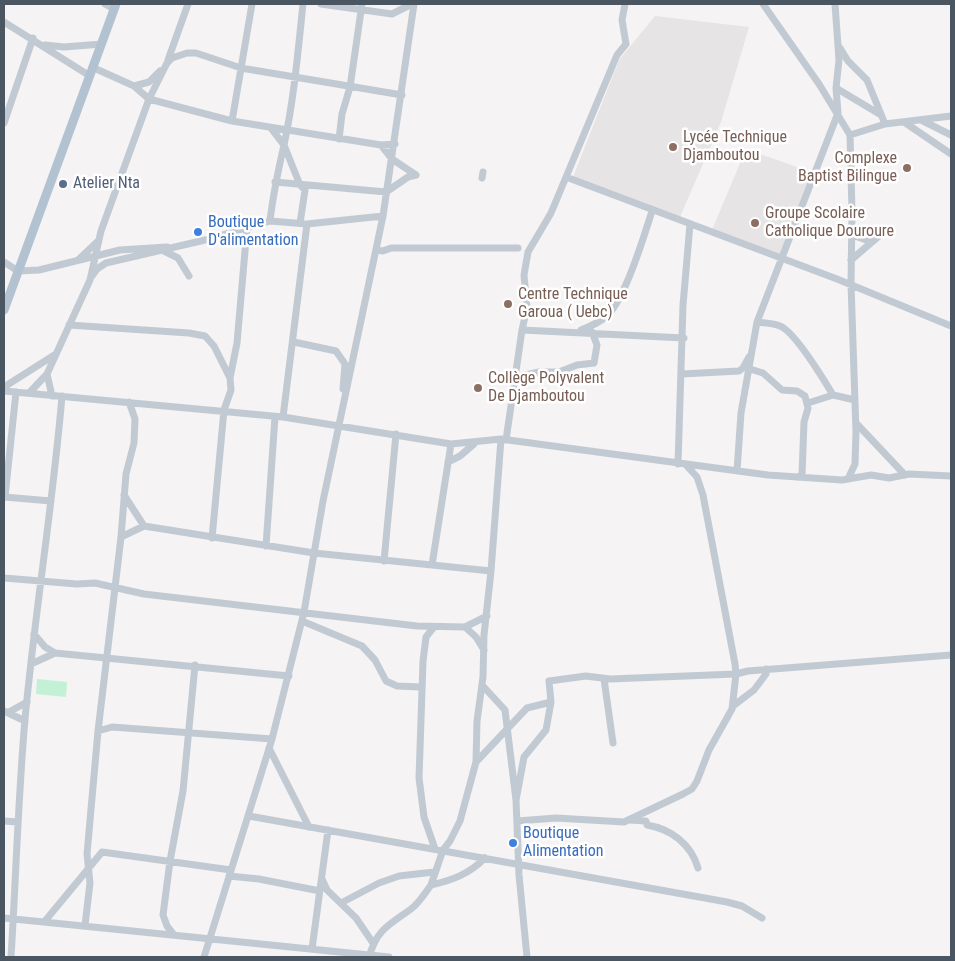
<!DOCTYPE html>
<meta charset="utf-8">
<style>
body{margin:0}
#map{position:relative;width:955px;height:961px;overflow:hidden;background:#f5f3f3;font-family:"Roboto Condensed",sans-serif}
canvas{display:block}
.frame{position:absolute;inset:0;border:5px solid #4a5661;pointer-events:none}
</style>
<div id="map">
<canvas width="955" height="961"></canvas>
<div class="frame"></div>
</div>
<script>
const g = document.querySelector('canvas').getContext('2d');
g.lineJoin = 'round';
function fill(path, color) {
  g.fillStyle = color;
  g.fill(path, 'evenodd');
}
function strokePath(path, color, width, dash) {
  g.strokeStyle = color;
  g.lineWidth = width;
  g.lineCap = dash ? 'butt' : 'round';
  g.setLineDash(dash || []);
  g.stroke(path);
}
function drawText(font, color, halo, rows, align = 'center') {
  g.font = font + ' "Roboto Condensed",sans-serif';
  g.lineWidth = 5;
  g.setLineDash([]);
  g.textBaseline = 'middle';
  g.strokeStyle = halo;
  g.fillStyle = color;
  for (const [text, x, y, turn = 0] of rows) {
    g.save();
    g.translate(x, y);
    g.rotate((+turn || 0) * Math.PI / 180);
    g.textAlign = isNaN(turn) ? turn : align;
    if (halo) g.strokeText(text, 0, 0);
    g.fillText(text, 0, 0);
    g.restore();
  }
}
fill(new Path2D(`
 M655,16L749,27L721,122L680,217L573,177L619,60Z
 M746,149L811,172L780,257L712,230Z`), '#e6e4e5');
fill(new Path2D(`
 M37,679L67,682L66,697L36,694Z`), '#c3f1d5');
strokePath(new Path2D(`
 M105,4L114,9
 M321,4L392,14L412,4
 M763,4L819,84L850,135L852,212L851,284L856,432L855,464L848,479
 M4,22L90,76
 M45,45L64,47L102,44
 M840,48L848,61L867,80L885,124
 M168,60L188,4
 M94,68L134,86L149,99L232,121L381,145L395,144
 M134,86L149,82L160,71
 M836,88L881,115
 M232,121L252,4
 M923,121L951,135
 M904,122L951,154
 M4,123L33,38
 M271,128L284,145L300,185L305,190L300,223
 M850,135L885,124L951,116
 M339,139L342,114L350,87L362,4
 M381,145L392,159L416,175
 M566,177L837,279L951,326
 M482,178L483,172
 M275,182L386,192L408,177L416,175
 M270,221C273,195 278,171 284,145C294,99 298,51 303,4
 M852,235L872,242
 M376,250L383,251L391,248H518
 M164,251L178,258L189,276
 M78,260L97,242
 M851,260L879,236L883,231
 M4,262L18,271L39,270L120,250L167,247
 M92,276L97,269L106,263L205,240L270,221L307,224L383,216
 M757,322C764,323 774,323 780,326C795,332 824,380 833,395
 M69,325L189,333L205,336L214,346L230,378L231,390L224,410L212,538
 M522,330L684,338
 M581,330C591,326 601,322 608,315C626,296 644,236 652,211
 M294,342L336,351L345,364L343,389
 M750,369L763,373L782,390L797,391L805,396L808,408L804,422L802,475L798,477
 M47,374L52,396
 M682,374L739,371L743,368L749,357
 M516,377L539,372H559L577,365L594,363L597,345L592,332
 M230,378L237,343L247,228
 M4,387L56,354
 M4,391L283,417L451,444L501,439L768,475L842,480L871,475L889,478L909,474L951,476
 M30,392L47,374L90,280L101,231L149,99L167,63L172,58L187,53H196L241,68L402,95
 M808,403L833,395L855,400
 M283,417L307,224
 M856,423L905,475
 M506,440L522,330L527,308L524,275L528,252L551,213L617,55L626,44L622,20L625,4
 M448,462L460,456L474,444
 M678,464L683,305L690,224
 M737,471L741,413L757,322L838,113L836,88L839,60L835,4
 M124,495L144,526
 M4,497L51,501
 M5,497L16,392
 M121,537L144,526L314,553L491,571
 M266,546L275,417
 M384,561L396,434
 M432,565L451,444
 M4,578L77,584L95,583L144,594L417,626L465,627L487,616
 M302,621L362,646L375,660L386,681L397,686L421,687
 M434,627L426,637L423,661L419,778L424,817L435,849
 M465,627L476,637L484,650
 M34,634L45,647L55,653L289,676
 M31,664L55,653
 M604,679L613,743
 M482,685L505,710L516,800L519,875L527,957
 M733,706L754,690L766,674V669
 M4,711L25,721
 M9,712L27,702
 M98,731L112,727L272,739
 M269,748L309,827
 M476,762L527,708L551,702
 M516,800L524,757L546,730L551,702L549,681L586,676L610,679L736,674L748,671L951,655
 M249,816L727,902L742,906L762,918
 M630,820L646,821L647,825C671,829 691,844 698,868
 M4,821L18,822
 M517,821L556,818L624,822L683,794L692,789L697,781L709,750L732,709L736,674L735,664L703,495L697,477L686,465
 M229,876L259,879L320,891
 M322,879L327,890L356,918L373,943
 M431,885L443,850L450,841L460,821L476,762L477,721L483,677L484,635L491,571L501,439L498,440
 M341,903L379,883L399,876L434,872
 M4,918L389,957
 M45,921L102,852L231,870
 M85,925L90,883L87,854L98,731L121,537L126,474L134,443L135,419L129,402
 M174,935L167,926L163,915L170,861L183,791L195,665
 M312,949L328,830
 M11,957C16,878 18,799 25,719C35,611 53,504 62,396
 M204,957L272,739L304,612L323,501L383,216L414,4
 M369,957C377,929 389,925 411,909C419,903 425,893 431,885C453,880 469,874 485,858`), '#c1cad2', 7);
strokePath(new Path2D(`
 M4,310L116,4`), '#b3c2d1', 9);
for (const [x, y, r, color] of [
 [673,147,5,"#8d6e63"],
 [907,168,5,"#8d6e63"],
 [63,184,5,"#5c6f8a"],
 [755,223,5,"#8d6e63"],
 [198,232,5,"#3f7fe0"],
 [508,304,5,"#8d6e63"],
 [478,388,5,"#8d6e63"],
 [513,843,5,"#3f7fe0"]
]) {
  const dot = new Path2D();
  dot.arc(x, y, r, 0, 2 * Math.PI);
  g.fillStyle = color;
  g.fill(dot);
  strokePath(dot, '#fff', 2);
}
drawText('16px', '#785e54', '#fff', [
 ["Lycée Technique",683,138],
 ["Djamboutou",683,156],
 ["Complexe",897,159,"right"],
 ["Baptist Bilingue",897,177,"right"],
 ["Groupe Scolaire",765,214],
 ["Catholique Douroure",765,232],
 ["Centre Technique",518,295],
 ["Garoua ( Uebc)",518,313],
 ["Collège Polyvalent",488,379],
 ["De Djamboutou",488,397]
], 'left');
drawText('16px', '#4e5e75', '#fff', [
 ["Atelier Nta",73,184]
], 'left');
drawText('16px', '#366cbe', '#fff', [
 ["Boutique",208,223],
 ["D'alimentation",208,241],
 ["Boutique",523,834],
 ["Alimentation",523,852]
], 'left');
</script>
